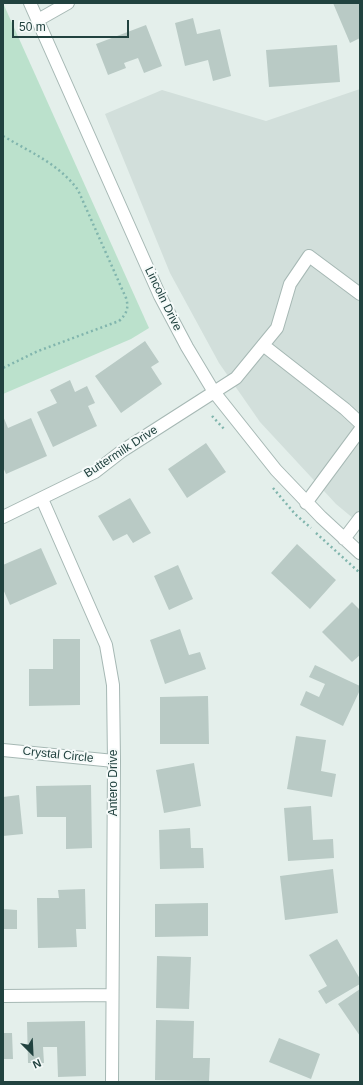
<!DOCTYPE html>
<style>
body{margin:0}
#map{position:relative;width:363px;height:1085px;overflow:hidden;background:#e4efeb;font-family:Helvetica,sans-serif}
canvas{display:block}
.frame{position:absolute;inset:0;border:4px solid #21423f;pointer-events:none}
.north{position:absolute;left:12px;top:1033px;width:40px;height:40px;-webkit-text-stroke:3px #f5faf9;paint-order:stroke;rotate:156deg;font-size:11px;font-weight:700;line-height:16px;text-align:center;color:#21423f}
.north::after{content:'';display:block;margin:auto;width:14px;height:18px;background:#21423f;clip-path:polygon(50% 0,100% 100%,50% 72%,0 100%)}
.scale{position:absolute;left:12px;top:20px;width:117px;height:18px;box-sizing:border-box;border:2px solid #21423f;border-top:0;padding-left:5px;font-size:12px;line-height:14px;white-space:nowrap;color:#21423f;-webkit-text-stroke:3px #f5faf9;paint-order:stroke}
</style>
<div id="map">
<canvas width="363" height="1085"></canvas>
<div class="frame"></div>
<div class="north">N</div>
<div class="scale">50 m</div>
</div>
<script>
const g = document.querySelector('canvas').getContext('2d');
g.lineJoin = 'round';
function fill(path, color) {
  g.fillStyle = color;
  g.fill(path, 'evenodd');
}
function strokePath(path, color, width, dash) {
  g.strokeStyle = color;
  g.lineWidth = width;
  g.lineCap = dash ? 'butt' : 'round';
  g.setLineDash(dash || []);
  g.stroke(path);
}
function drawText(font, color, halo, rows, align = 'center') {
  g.font = font + ' Helvetica,sans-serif';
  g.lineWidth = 4;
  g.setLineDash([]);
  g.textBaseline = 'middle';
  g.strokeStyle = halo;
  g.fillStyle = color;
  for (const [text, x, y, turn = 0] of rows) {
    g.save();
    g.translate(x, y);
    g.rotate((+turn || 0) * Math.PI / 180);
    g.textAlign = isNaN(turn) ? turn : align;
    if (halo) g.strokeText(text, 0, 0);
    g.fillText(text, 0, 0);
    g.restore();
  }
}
fill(new Path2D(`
 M360,89V524L336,504L260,422L219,363L170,273L105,114L162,90L266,121Z`), '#d2dfdb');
fill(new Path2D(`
 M3,3L149,328L131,339L3,394Z`), '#bbe1cc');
fill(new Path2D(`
 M333,3H360V38L350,43Z
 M193,18L197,34L220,29L231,76L213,81L208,60L185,66L175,23Z
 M146,25L162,66L144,73L138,58L124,63L126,68L108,75L96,44Z
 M337,45L340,82L269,87L266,50Z
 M145,341L159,362L151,367L162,384L121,413L95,376Z
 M70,380L75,392L87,386L95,403L88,406L97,426L53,447L37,412L57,403L50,390Z
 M3,416L8,428L31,418L47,456L6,474L3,467Z
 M206,443L226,472L187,498L168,469Z
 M130,498L151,533L133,543L127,534L113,541L98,516Z
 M297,544L336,580L310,609L271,573Z
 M41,548L57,584L10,605L3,589V565Z
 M178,565L193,599L169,610L154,576Z
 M352,602L360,610V655L352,662L322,632Z
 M180,629L189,655L200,652L206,669L165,684L150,640Z
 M53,639H80V705L29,706V669H53Z
 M315,665L360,686V690L343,726L300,705L306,691L319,697L325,684L309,677Z
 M208,696L209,744H160V697Z
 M296,736L326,740L321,771L336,774L332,797L287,789Z
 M194,763L201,806L164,813L156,770Z
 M91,785L92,848L66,849V817H37L36,786Z
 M19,795L23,834L3,836V797Z
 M311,806L313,840L333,839L334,858L288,861L284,808Z
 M190,828L191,848H203L204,868L160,869L159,830Z
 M333,869L338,913L285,920L280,876Z
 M85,889L86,929H76L77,947L38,948L37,898H59L58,890Z
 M208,903V936L155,937V904Z
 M3,909L17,910V929H3Z
 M337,939L360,979V984L326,1004L318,991L327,986L309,955Z
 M157,956L191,957L189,1009L156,1008Z
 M360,989V1036L338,1004Z
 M156,1020L194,1021L193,1058H210L209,1081L155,1080Z
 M85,1021L86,1076L58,1077L57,1047H43L44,1063H28L27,1022Z
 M3,1033H12L13,1059H3Z
 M279,1038L320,1054L311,1079L269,1062Z`), '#b9cac5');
const minor = new Path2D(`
 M30,3L160,296L187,347L214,392L276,470L321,517L360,553
 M38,20L68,3
 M263,345L345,409L360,423
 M42,499L106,645L113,685L114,761L112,1082
 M306,503L360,430
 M3,517L95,472L122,451L236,378L277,328L290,284L309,256L360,294
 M344,539L360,518
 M3,750L114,761
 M3,996L112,995`);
strokePath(minor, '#a6b8b4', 14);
strokePath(new Path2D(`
 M3,136C30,152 59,164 78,190L126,298C129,307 127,314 119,321L38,351L3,368
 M212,416L225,430
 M273,488L295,514L311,528
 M316,533L360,573`), '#81b5ad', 2.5, [2, 3]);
strokePath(minor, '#fff', 12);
drawText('12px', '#21423f', '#f5faf9', [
 ["Lincoln Drive",163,299,64],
 ["Buttermilk Drive",121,452,-33],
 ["Crystal Circle",58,755,6],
 ["Antero Drive",114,783,-90]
]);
</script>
